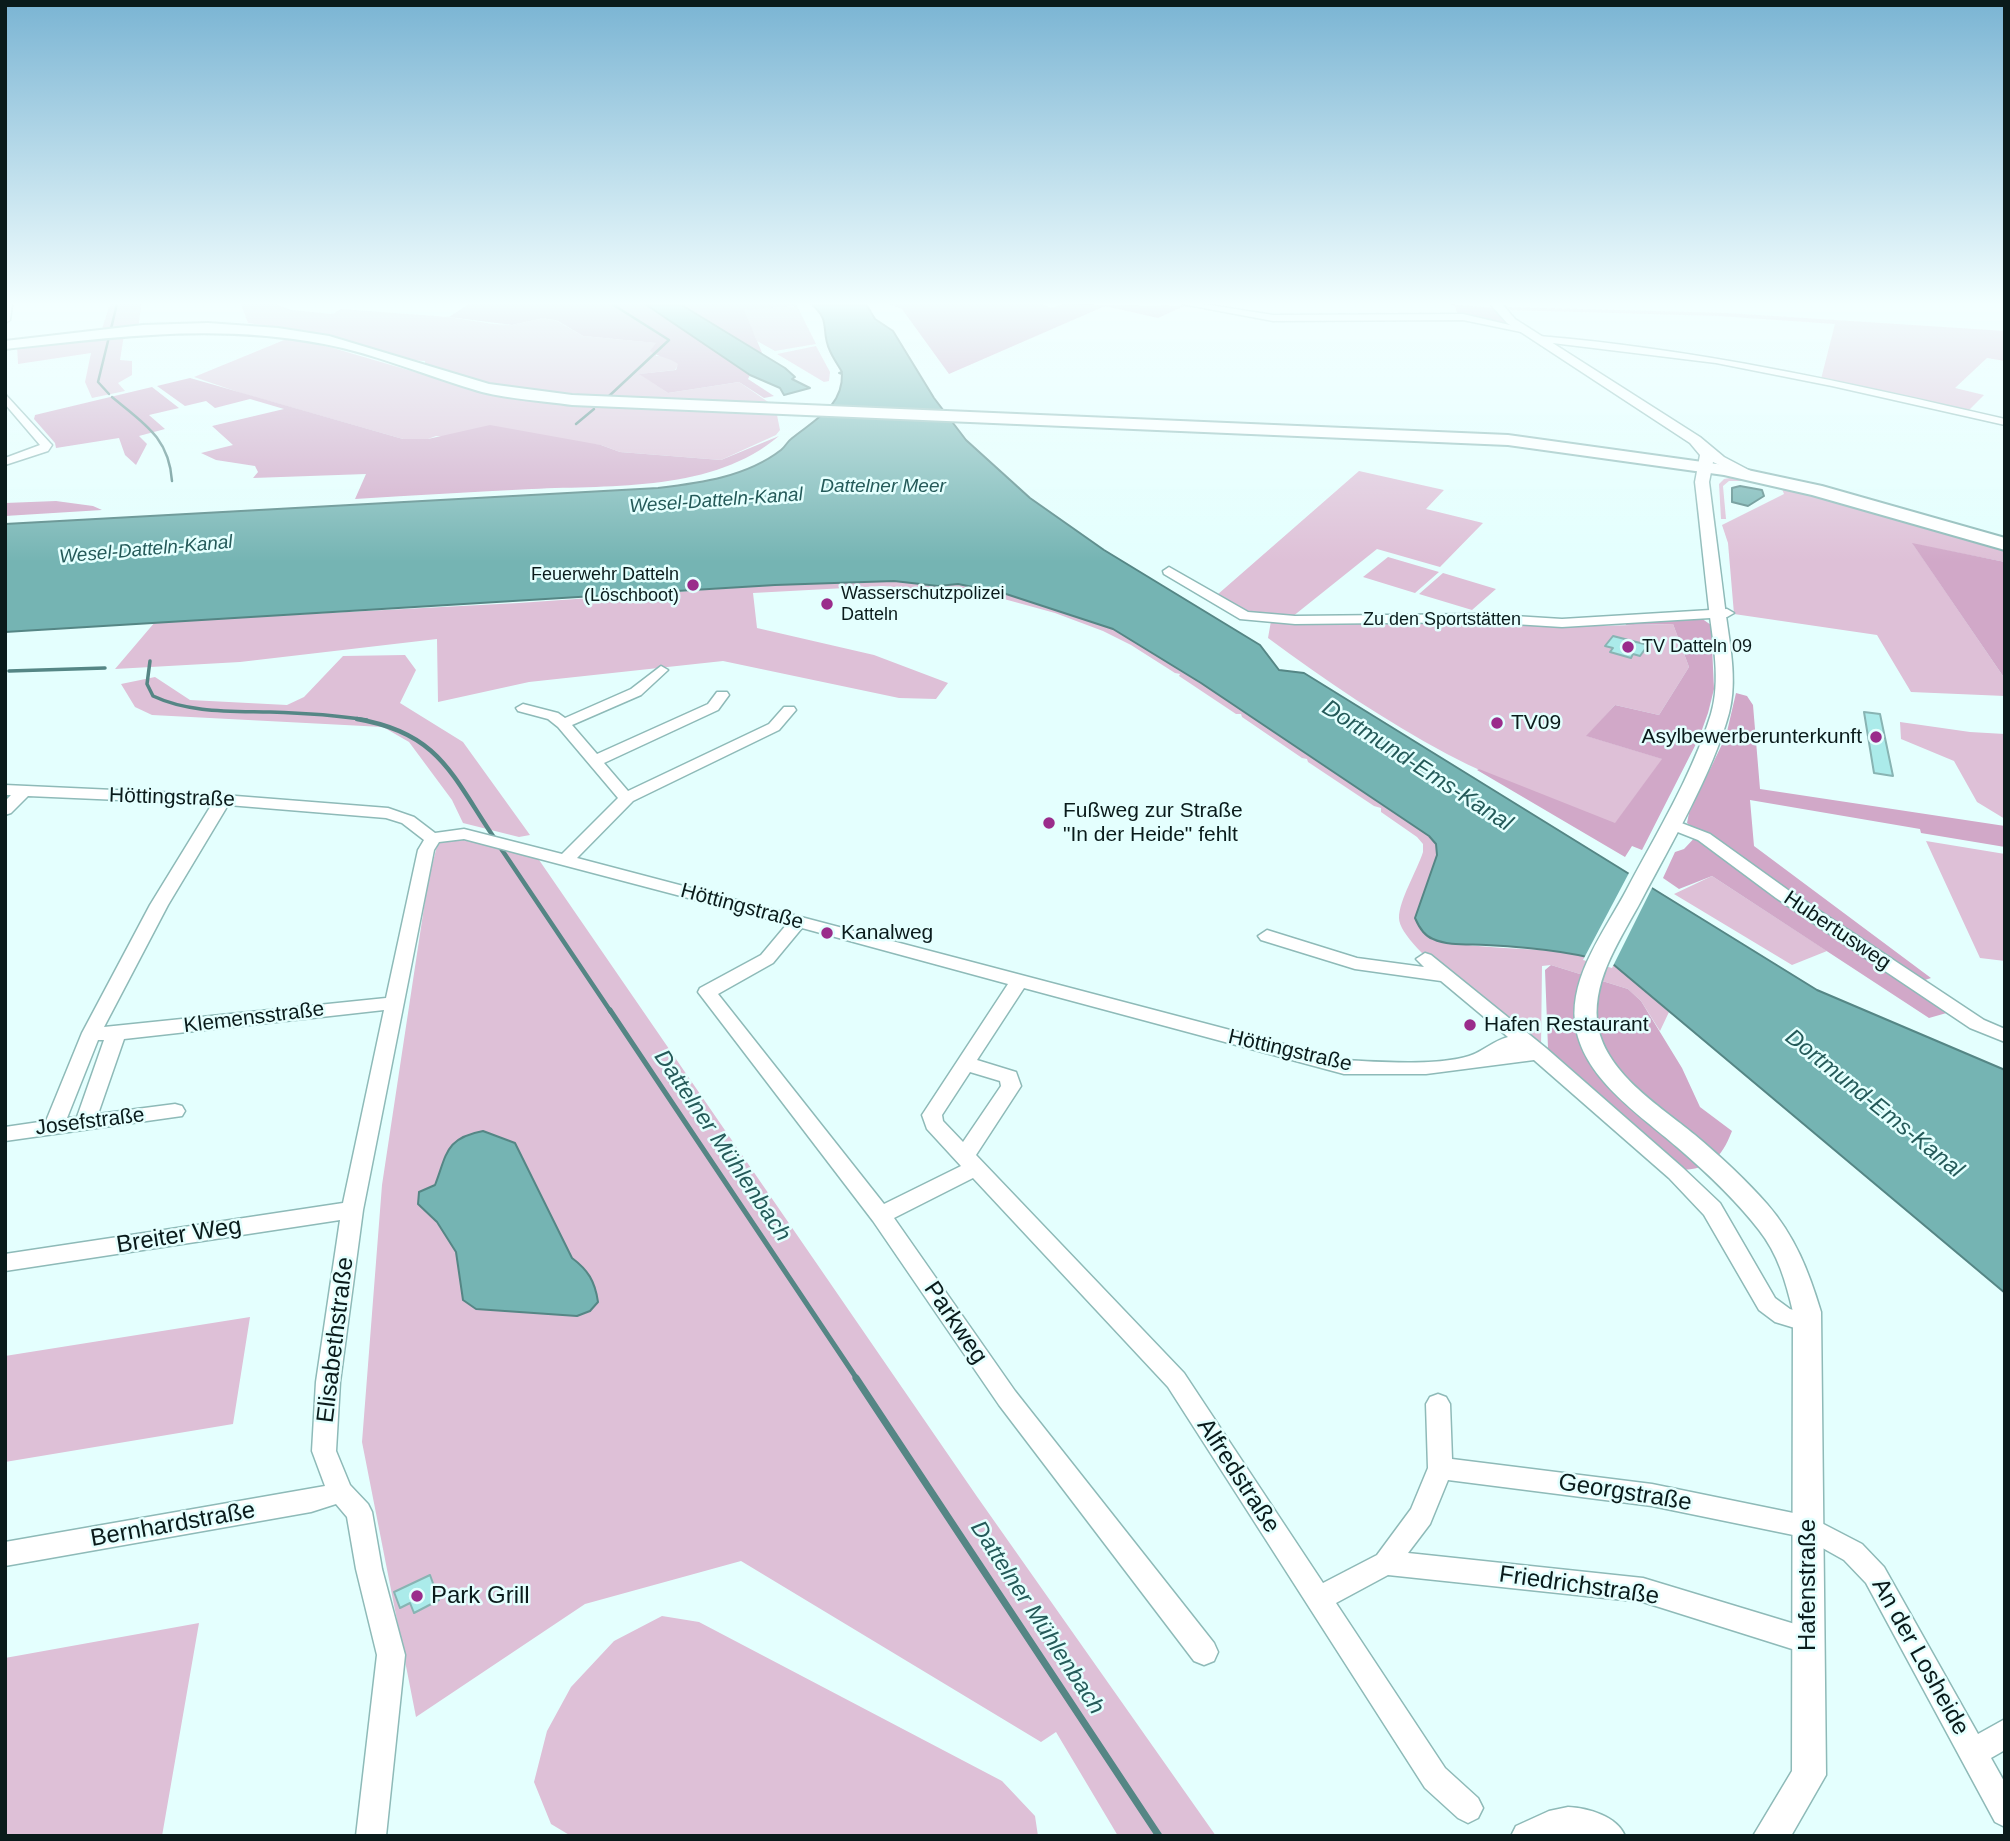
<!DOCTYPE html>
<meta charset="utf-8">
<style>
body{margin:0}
#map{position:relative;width:2010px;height:1841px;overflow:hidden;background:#e4fffe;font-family:Helvetica,sans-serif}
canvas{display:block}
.frame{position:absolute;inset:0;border:7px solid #0a1b1b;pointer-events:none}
</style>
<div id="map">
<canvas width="2010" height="1841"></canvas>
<div class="frame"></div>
</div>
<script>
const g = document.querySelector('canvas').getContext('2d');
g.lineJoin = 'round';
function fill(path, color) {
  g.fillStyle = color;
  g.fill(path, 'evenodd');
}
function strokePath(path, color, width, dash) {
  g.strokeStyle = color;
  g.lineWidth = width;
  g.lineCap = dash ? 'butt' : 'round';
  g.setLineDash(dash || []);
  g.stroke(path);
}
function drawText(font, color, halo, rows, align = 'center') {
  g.font = font + ' Helvetica,sans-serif';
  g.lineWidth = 5;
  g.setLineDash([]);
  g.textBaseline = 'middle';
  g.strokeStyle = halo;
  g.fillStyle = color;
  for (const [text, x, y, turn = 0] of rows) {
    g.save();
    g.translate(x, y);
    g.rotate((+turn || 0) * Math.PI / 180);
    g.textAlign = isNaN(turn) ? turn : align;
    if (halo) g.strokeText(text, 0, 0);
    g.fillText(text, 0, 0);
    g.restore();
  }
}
fill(new Path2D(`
 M110,304H141L138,332L124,335L120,360L132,361V375L118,383L125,391L92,398L85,382L91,353L18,364L17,345L100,335Z
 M241,304H276L291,310L333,314L341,309L449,317L493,324L512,325L543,318L557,321L583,336L657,343L656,356H669L679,364L675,370L640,374L668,393L739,382L774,406L615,401L502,388L425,367V361L409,360L331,335L248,323Z
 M797,306L816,344L775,351L757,341L743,310Z
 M1507,307L1727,313L2005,331V361L1987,358L1955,388L1984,395L1969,410L1954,409L1821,379L1835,324L1719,316L1510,310Z
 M289,338L333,348L456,384L681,408L680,411L777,415L780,430L776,435L721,460L620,452L601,445L436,436L428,439H403L241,393L194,377Z
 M816,346L830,372L829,381L824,382L777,354Z
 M1359,471L1444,490L1426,509L1483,523L1440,567L1377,549L1292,617L1250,612L1217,595Z
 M1735,477L1790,489L2005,548V562L1913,544L2005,679V696L1911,692L1877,635L1734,614L1728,543L1722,525L1784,494L1782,489L1750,481H1729L1723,486L1726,519H1721L1719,484L1724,479Z
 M1388,557L1439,572L1415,593L1363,577Z
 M1443,573L1496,589L1472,610L1419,594Z
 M894,581L938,586L958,584L1003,593L1113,629L1201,683L1429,836L1436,844L1437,855L1425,888L1418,922C1425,933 1442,941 1454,943C1502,951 1553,946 1600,960C1626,967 1649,995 1669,1012L1660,1031L1641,1001L1628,989L1551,965L1542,966L1541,1048C1514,1028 1399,948 1399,918C1399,900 1417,871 1423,852V844L1417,837L1381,812V808L1374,806L1308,762L1307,759L1302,758L1242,717L1241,714H1236L1179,676L1180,674L1175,673L1131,645L1103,631L1055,613L993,596L883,586L753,593L757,628L874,655L948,683L936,699L899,698L723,661L529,682L438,702L437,639L240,662L115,669L155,622L519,603L775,585Z
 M1271,621L1358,624L1475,621L1595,626L1673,624L1689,667L1659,715L1615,705L1587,736L1663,759L1615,824C1559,802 1500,782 1447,754C1385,721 1325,680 1268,638Z
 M405,655L416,670L400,703L463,742L530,835L519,837L463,823L452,800L409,742L383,727L152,715L135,707L121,684L155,677L190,700L287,705L304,697L343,656Z
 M1900,722L1970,732L2005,734V819L1977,802L1954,761L1901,739Z
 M463,840L537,857L978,1498L1216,1836H1118L1056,1732L1041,1742L741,1561L585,1604L416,1717L362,1442L382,1185L428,881L438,842Z
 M1926,841L2005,854V961L1980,958Z
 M1712,876L1827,951L1792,965L1674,894Z
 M250,1317L233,1424L5,1462V1356Z
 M662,1616L699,1622L1002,1781L1035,1816L1038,1836H571L551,1824L534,1782L547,1731L571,1687L614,1641Z
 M199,1623L162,1836H5V1658Z`), '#dec0d7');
fill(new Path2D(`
 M469,304H645L750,375L748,379L774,396L764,398L739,382L668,393L639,374L676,370L678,364C669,357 659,358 650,351L656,343L583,336L558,321L543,318L512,325L449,317Z
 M680,304H796L797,306L744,310L763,355Z
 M889,304H1042L1051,308L1064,304L1184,306L1158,318L1105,306L949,374L902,309Z
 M1449,304L1494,308L1512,324L1511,327L1458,316L1455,306Z
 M190,378L403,439H428L490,425L601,445L620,452L721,460L779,436C713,492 614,485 532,489C473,492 414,495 355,499L366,474L253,478L258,472L255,466L216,460L201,453L233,445L212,426L284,409L250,399L215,408L206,401L185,406L157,386Z
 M152,387L179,408L149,415L165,429L139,436L147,444L136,465L125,455L119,438L56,448L55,443L34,419L35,415Z
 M56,501L93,506L102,510L5,516V503Z
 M1912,543L2005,562V679Z
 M1701,618L1711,625L1714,689L1708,713L1699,738L1642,850L1632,846L1625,857L1477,770L1479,769L1615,823L1662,759L1586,736L1615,705L1659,715L1689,667L1673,624L1626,625L1625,622Z
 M1736,693L1747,696L1753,705L1760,789L2005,826V847L1921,833L1920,829L1750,800L1754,846L1931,978L1910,985L1950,1012L1929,1018L1712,876L1679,889L1663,878L1675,852L1684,849L1700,832L1687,823L1689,813L1726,736Z
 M1551,965L1628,989L1641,1001L1682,1068L1700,1107L1732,1131C1721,1159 1710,1169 1680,1170L1551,1056L1548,1048L1545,970Z`), '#d1a8c8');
const water = new Path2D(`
 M645,304H680L785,368L795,377L792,379L810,388L784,395L780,388L750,375Z
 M811,304H866L875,319L893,331L934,398L966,440L1030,498L1104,550L1260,645L1279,670L1304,673L1817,990L2005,1070V1293L1614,965C1579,951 1524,947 1486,945C1469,944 1448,946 1433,939C1424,936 1418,925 1415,918L1437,855L1436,844L1429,836L1201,683L1113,629L1003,593L958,584L938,586L894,581L775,585L5,632V524L658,488C700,483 746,477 781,450C785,447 787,442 791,439C814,420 843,407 842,374L839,373L842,372C838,365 833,358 830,351C820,330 832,321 811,304Z
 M1740,486L1762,490L1764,496L1748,506L1732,502V488Z
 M483,1131L515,1143L572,1258C588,1270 595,1281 598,1302L590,1311L577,1316L476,1309L463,1300L456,1252L437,1222L418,1204L419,1192L435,1185C447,1154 445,1138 483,1131Z`);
fill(water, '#75b4b3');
strokePath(water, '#558685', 2);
fill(new Path2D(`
 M1630,871L1653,886L1612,968L1583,960Z`), '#e4fffe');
strokePath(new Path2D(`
 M109,394L98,382L117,304
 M112,397C143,423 169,437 172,481
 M608,397L669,340L612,304
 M576,424L594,409`), '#558685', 2.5);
strokePath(new Path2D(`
 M150,661L147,684L153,696C189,713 231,711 270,712C303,713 335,715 367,720
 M9,671L105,668`), '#558685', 3.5);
strokePath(new Path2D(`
 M357,719C440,733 452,776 495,839
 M500,847L611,1012`), '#558685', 4.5);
strokePath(new Path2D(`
 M610,1010L857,1379`), '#558685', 5);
strokePath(new Path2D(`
 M856,1378L1159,1836`), '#558685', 7);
const building = new Path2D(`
 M1613,636L1648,645L1640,656L1633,654L1631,658L1610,652L1613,648L1605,646Z
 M1864,712L1880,714L1893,776L1874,773Z
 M430,1575L439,1600L414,1613L410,1603L400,1608L394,1592Z`);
fill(building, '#abebea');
strokePath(building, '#88b4b3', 2);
const minor = new Path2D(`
 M5,304H12L10,320L5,323Z
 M1182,304H1203L1273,315L1463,314L1531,330L1526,333L1463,320L1273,321Z
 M1539,336C1697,349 1850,383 2005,419V425L1832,386L1716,363L1536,341V337Z
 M5,394L50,443L52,445L48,451L5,465V458L40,445L5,404Z
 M1169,567L1248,612L1295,616L1482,614L1562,619L1727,609L1734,613L1727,617L1562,627L1482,622L1295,624L1240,619L1164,574L1163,571Z
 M661,666L668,670L641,695L572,725L597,754L708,704L717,692H727L729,695L718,710L604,763L628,791L769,724L784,707H794L796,710L779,730L633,801L577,858L1344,1060C1379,1062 1436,1066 1469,1056C1482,1052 1493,1041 1508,1037L1441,981L1355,969L1261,940L1258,936L1267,930L1357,958L1424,967L1416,959L1425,953L1431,955L1546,1048L1683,1168L1720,1203L1775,1298L1790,1309L1816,1317L1819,1323L1816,1329L1808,1332L1775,1322L1759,1310L1704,1215L1669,1178L1534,1060L1426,1074H1344L1024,988L977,1060L1016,1072L1021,1086L976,1155L1184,1373L1323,1583L1377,1555L1411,1509L1428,1468L1426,1404L1430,1397L1438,1394L1446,1397L1450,1404L1452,1459L1652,1484L1808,1516L1862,1544L1884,1567L1978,1734L2005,1719V1750L1991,1758L2005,1783V1827L1995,1822L1866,1583L1844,1560L1803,1537L1652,1506L1448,1480L1430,1524L1408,1553L1643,1578L1808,1628L1818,1632L1821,1641L1818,1650L1808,1654L1643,1602L1388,1575L1336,1603L1445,1768L1478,1798L1483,1808L1478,1818L1468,1823L1458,1818L1425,1788L1168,1387L973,1178L894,1218L1015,1391L1214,1643L1218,1652L1214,1661L1204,1665L1194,1661L999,1405L873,1221L698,992L700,988L761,955L787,924L464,839L439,842L434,850L363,1210L340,1382L336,1451L350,1485L368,1504L372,1512L382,1569L405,1655L386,1836H356L377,1655L356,1569L347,1517L336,1504L311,1512L5,1566V1542L325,1486L312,1451L316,1382L340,1220L5,1271V1254L343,1203L384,1010L124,1039L98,1114L175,1104L182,1106L185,1111L182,1116L5,1141V1127L46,1121L82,1033L150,905L212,804L28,796L11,813L5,815V801L11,795H5V785L223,795L388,808L414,817L435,833L464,829L562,854L618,798L558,727L548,719L518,711L516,708L523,704L558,713L565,718L631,689ZM228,805L386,818L402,823L424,840L418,850L386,998L104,1027L168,905ZM802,928L1008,984L922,1115L927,1129L961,1166L884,1204L718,994L773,963ZM98,1040H104L77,1117L67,1118ZM970,1072L1000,1081L1001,1086L963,1142L943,1121L942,1115Z
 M1671,819L1710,834L1788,890L1984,1020L2005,1029V1042L1970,1028L1776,898L1698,840L1665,827L1663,824Z
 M1568,1807C1588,1808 1617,1816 1625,1836H1511L1516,1826L1549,1811Z`);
const tertiary = new Path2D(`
 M1490,304H1502L1515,319L1700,437L1724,457L1760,476L1753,480L1748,479L1713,462L1709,482C1714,524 1720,566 1725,608C1729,641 1738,680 1729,713C1713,773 1671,844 1642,899C1622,937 1593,977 1597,1021C1603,1072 1659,1105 1695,1135C1720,1156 1745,1179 1767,1204C1795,1236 1809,1272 1821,1312L1826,1775L1791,1836H1753L1792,1771L1793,1312C1786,1282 1778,1254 1759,1230C1735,1199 1706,1172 1677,1147C1639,1114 1581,1077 1575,1022C1570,976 1605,930 1626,891C1656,834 1692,776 1711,714C1721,681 1713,642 1709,609C1704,566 1700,524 1695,482L1700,455L1690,443L1507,323Z`);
const primary = new Path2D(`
 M208,323L278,328L329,336L489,384L572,395L1508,435L1724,465L1822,486L2005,538V550L1812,495L1724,475L1508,445L572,405C543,401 511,399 482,392C429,377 377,354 324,344C215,323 114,337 5,349V341L143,325Z`);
strokePath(minor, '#8ebab8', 3);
strokePath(tertiary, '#8ebab8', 3);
strokePath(primary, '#8ebab8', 4);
fill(minor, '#fff');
fill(tertiary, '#fff');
fill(primary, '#fff');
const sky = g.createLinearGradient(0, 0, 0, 562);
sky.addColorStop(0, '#7ab4d3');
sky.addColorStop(0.54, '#f3ffff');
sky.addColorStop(1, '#f3ffff00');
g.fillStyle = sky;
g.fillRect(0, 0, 2010, 562);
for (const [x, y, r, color] of [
 [693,585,7,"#9a2c8b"],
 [827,604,7,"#9a2c8b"],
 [1628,647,7,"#9a2c8b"],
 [1497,723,7,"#9a2c8b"],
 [1876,737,7,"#9a2c8b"],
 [1049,823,7,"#9a2c8b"],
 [827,933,7,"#9a2c8b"],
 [1470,1025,7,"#9a2c8b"],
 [417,1596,7,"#9a2c8b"]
]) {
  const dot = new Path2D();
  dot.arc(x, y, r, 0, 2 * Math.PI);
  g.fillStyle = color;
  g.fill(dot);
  strokePath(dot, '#e4fffe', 2.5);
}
drawText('18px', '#0a1b1b', '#e4fffe', [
 ["Feuerwehr Datteln",679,575,"right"],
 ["(Löschboot)",679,596,"right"],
 ["Wasserschutzpolizei",841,594],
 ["Datteln",841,615],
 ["TV Datteln 09",1642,647]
], 'left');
drawText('18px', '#0a1b1b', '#e4fffe', [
 ["Zu den Sportstätten",1442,620]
]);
drawText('italic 19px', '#245a59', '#e4fffe', [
 ["Dattelner Meer",883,487],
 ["Wesel-Datteln-Kanal",716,501,-4],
 ["Wesel-Datteln-Kanal",146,550,-5]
]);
drawText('21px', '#0a1b1b', '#e4fffe', [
 ["TV09",1511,723],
 ["Asylbewerberunterkunft",1862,737,"right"],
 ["Fußweg zur Straße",1063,811],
 ["\"In der Heide\" fehlt",1063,835],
 ["Kanalweg",841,933],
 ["Hafen Restaurant",1484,1025]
], 'left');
drawText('21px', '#0a1b1b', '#e4fffe', [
 ["Höttingstraße",172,798,2],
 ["Höttingstraße",742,907,15],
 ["Hubertusweg",1837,931,34],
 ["Klemensstraße",254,1018,-7],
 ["Höttingstraße",1290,1051,13],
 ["Josefstraße",90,1122,-7]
]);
drawText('italic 23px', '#245a59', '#e4fffe', [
 ["Dortmund-Ems-Kanal",1417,766,33],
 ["Dortmund-Ems-Kanal",1874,1104,39],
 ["Dattelner Mühlenbach",722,1146,56],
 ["Dattelner Mühlenbach",1037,1618,57]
]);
drawText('24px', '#0a1b1b', '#e4fffe', [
 ["Breiter Weg",179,1236,-9],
 ["Parkweg",955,1323,56],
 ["Elisabethstraße",336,1340,-83],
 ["Alfredstraße",1238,1476,57],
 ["Georgstraße",1625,1493,9],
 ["Bernhardstraße",173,1525,-10],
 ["Hafenstraße",1808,1585,-90],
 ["Friedrichstraße",1579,1586,8],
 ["An der Losheide",1920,1657,61]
]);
drawText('24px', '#0a1b1b', '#e4fffe', [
 ["Park Grill",431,1596]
], 'left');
</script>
